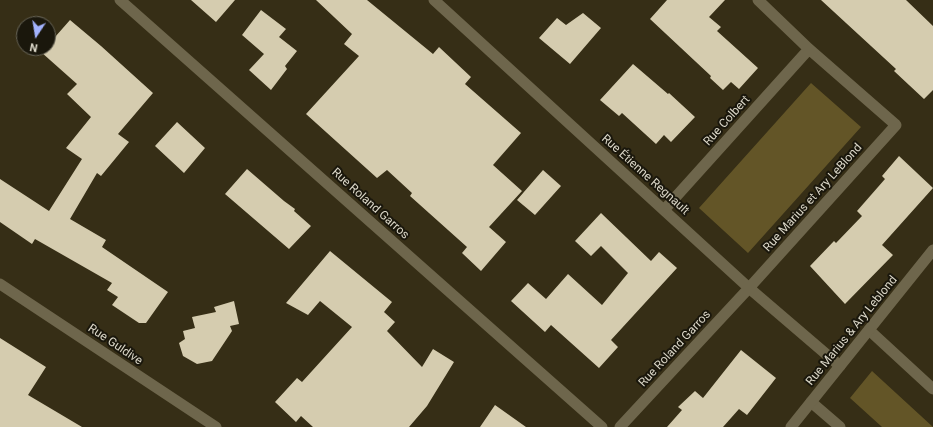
<!DOCTYPE html>
<meta charset="utf-8">
<style>
body{margin:0}
#map{position:relative;width:933px;height:427px;overflow:hidden;background:#362e16;font-family:Roboto,sans-serif}
canvas{display:block}
.north{position:absolute;left:16px;top:16px;width:40px;height:40px;box-sizing:border-box;background:#1a170c;border:1px solid #676457;border-radius:50%;rotate:192deg;font-size:11px;font-weight:700;line-height:16px;text-align:center;color:#dbd7c8}
.north::after{content:'';display:block;margin:auto;width:14px;height:18px;background:#a2b2fd;clip-path:polygon(50% 0,100% 100%,50% 72%,0 100%)}
</style>
<div id="map">
<canvas width="933" height="427"></canvas>
<div class="north">N</div>
</div>
<script>
const g = document.querySelector('canvas').getContext('2d');
g.lineJoin = 'round';
function fill(path, color) {
  g.fillStyle = color;
  g.fill(path, 'evenodd');
}
function strokePath(path, color, width, dash) {
  g.strokeStyle = color;
  g.lineWidth = width;
  g.lineCap = dash ? 'butt' : 'round';
  g.setLineDash(dash || []);
  g.stroke(path);
}
function drawText(font, color, halo, rows, align = 'center') {
  g.font = font + ' Roboto,sans-serif';
  g.lineWidth = 4;
  g.setLineDash([]);
  g.textBaseline = 'middle';
  g.strokeStyle = halo;
  g.fillStyle = color;
  for (const [text, x, y, turn = 0] of rows) {
    g.save();
    g.translate(x, y);
    g.rotate((+turn || 0) * Math.PI / 180);
    g.textAlign = isNaN(turn) ? turn : align;
    if (halo) g.strokeText(text, 0, 0);
    g.fillText(text, 0, 0);
    g.restore();
  }
}
fill(new Path2D(`
 M811,83L861,127L748,253L699,208Z
 M872,371L933,427H882L850,398Z`), '#635527');
fill(new Path2D(`
 M191,0H235L216,22Z
 M316,0H367L433,54L439,47L471,77L465,84L521,133L493,165L522,191L489,227L506,242L481,271L462,253L467,247L410,196L412,193L387,170L377,178L306,114L359,56L344,44L352,34Z
 M667,0H725L709,17L721,27L717,31L758,68L739,89L731,82L723,90L710,78L711,76L650,19Z
 M821,0H906L933,26V90L924,99L894,71L896,69Z
 M261,10L286,29L279,37L297,51L285,66L287,69L271,90L249,70L264,54L242,35Z
 M583,13L601,28L570,64L539,38L557,18L566,25Z
 M70,20L101,46L153,93L118,134L129,142L101,176L97,173L70,219L106,240L102,247L168,292L146,323H139L112,305L118,297L107,290L112,283L35,239L32,244L0,222V179L49,211L82,159L66,148L91,117L67,94L77,84L41,52L45,48H48V45Z
 M633,64L668,94L669,93L695,117L671,142L664,135L656,144L622,113L619,116L600,100Z
 M177,122L205,148L184,173L155,146Z
 M899,156L933,188L882,245L893,255L845,304L810,266L834,241L836,243L862,216L857,211L885,179L882,176Z
 M247,169L284,201L295,209L294,211L311,226L289,249L225,194Z
 M543,170L561,186L535,215L517,200Z
 M601,213L651,261L659,252L677,268L611,340L618,347L599,368L551,325L545,332L511,301L528,283L546,299L568,274L602,305L628,273L601,246L591,256L575,241Z
 M330,251L392,302L384,312L395,322L387,331L422,367L433,349L454,362L427,406L409,427H313L301,416L296,422L275,402L297,378L302,382L352,327L320,301L308,315L286,303Z
 M234,301L239,324L230,326L232,331L212,361L197,364L183,356L179,343L185,339L183,331L195,328L192,317L216,312L214,307Z
 M0,338L46,367L28,395L82,427H0Z
 M741,350L776,378L747,415L739,409L723,427H667L682,410L678,407L695,391L703,398Z
 M495,405L526,427H480Z`), '#d5ccaf');
strokePath(new Path2D(`
 M120,0L602,427
 M434,0L749,288L840,366
 M664,210L809,49
 M869,330L933,389
 M811,402L840,427
 M620,427L749,288L896,125L809,49L758,0`), '#6e664c', 11);
strokePath(new Path2D(`
 M0,284L216,427
 M791,427L933,250`), '#6e664c', 11);
drawText('12px', '#dbd7c8', '#1a170c', [
 ["Rue Colbert",727,121,-48],
 ["Rue Étienne Regnault",645,175,42],
 ["Rue Marius et Ary LeBlond",813,198,-48],
 ["Rue Roland Garros",370,204,42],
 ["Rue Marius & Ary Leblond",852,331,-51],
 ["Rue Guldive",115,345,34],
 ["Rue Roland Garros",675,349,-47]
]);
</script>
